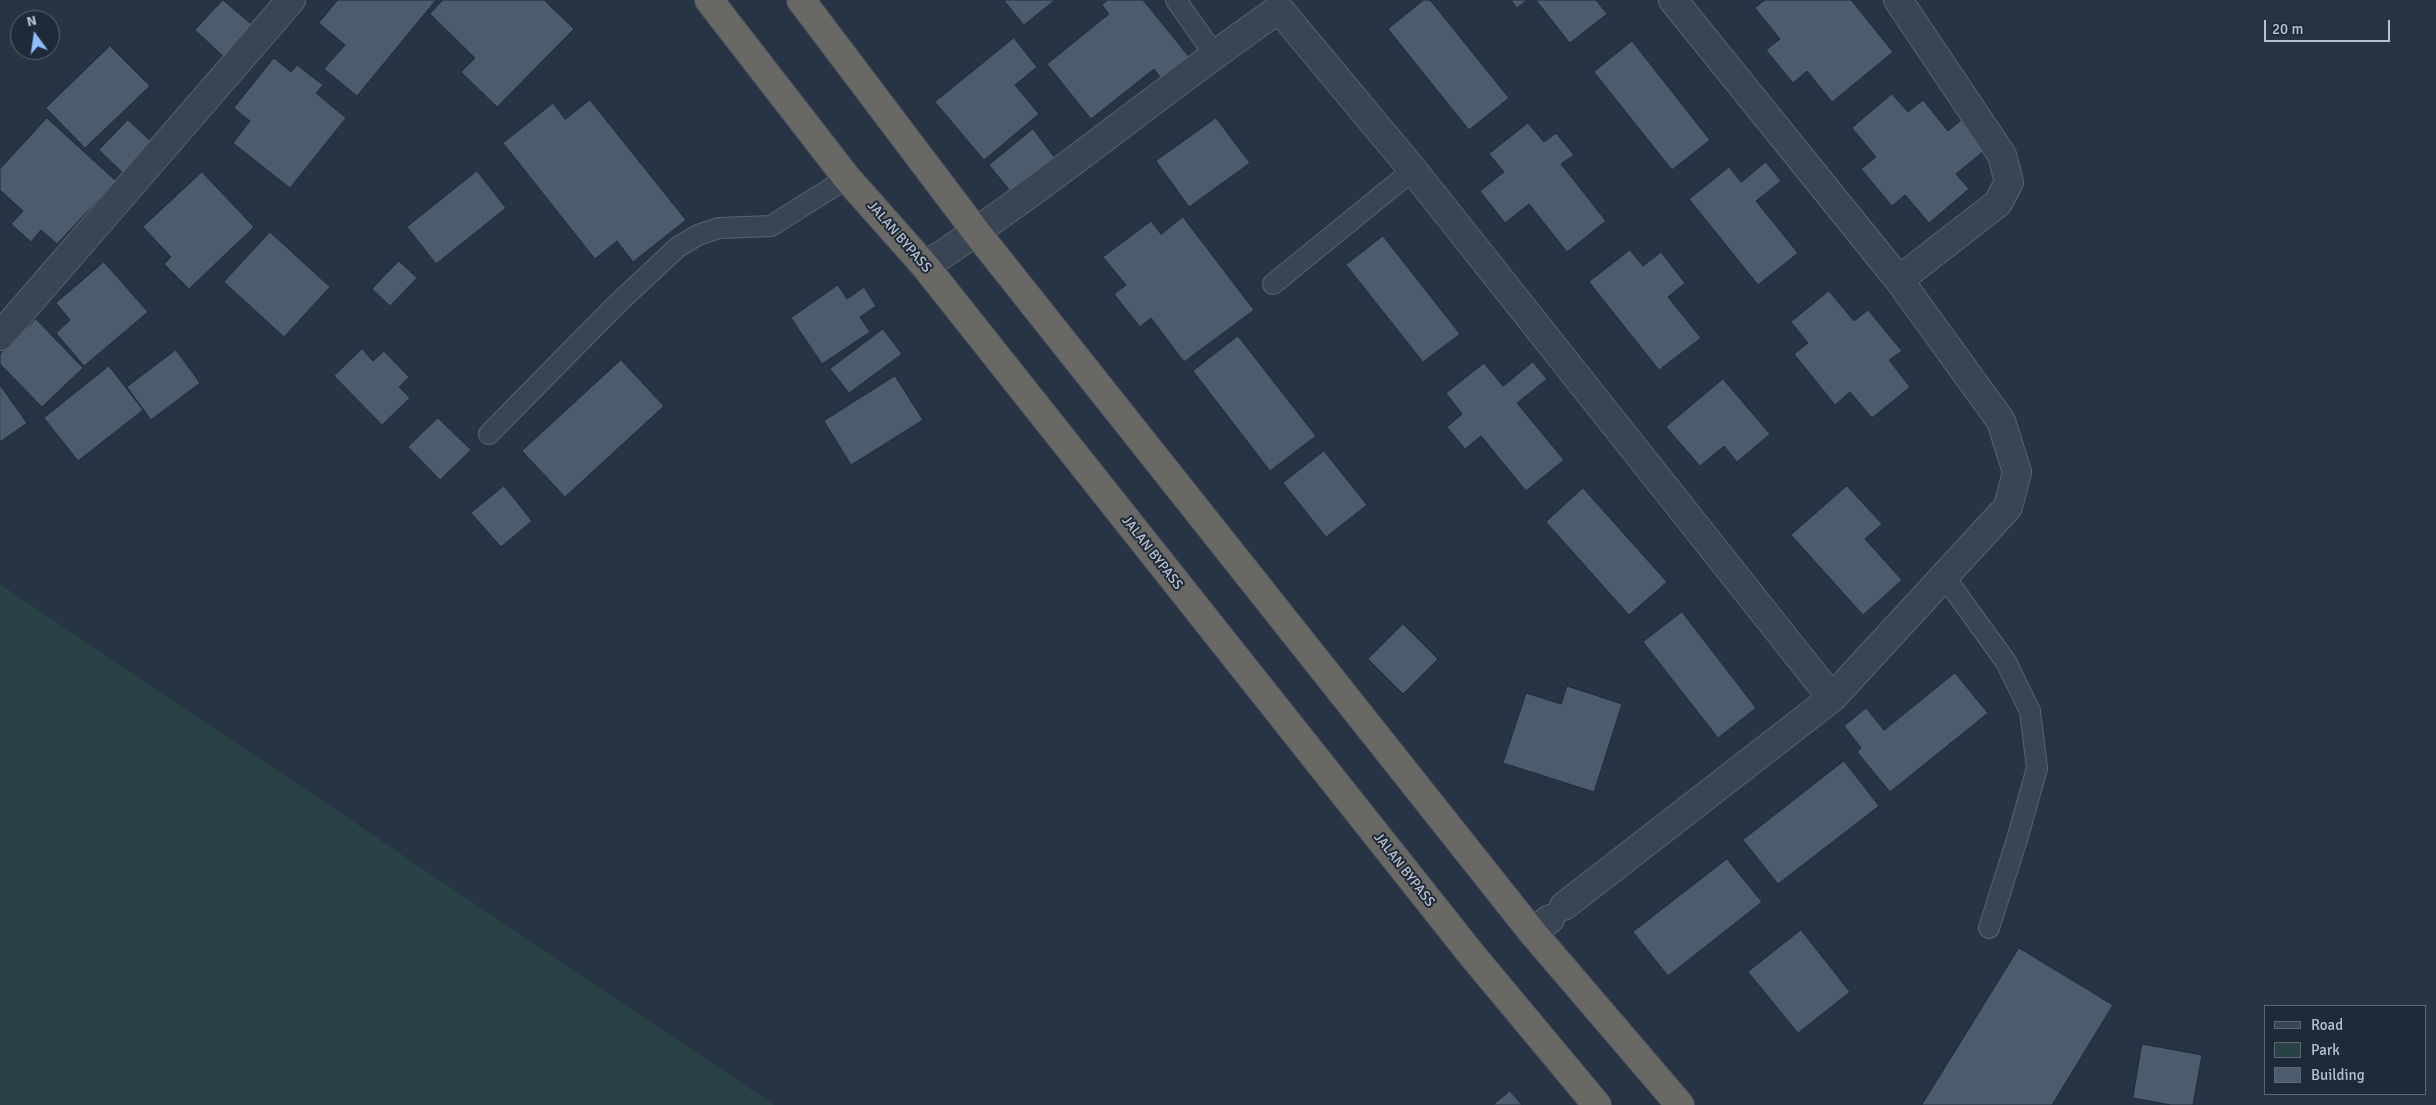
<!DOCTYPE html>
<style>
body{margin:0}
#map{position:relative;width:2436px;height:1105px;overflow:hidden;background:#263444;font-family:Signika,sans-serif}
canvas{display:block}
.legend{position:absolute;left:2264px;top:1005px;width:162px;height:90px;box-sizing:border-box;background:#1f2a39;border:1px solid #5c6674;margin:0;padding:6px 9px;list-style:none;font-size:15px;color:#b8c1cd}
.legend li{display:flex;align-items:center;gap:10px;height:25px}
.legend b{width:25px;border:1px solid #5c6674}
.north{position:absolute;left:10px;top:10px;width:50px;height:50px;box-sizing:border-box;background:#1f2a39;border:1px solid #5c6674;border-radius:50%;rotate:346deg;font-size:14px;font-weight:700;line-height:20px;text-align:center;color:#b8c1cd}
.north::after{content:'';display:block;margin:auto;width:18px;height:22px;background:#8ebbfc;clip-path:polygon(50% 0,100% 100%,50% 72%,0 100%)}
.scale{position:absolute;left:2264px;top:20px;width:126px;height:22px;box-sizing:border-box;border:2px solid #b8c1cd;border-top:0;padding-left:6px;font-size:15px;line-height:18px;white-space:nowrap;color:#b8c1cd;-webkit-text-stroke:4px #1f2a39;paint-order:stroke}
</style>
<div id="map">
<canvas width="2436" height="1105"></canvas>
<ul class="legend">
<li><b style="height:6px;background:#3a4553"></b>Road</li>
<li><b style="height:14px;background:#284245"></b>Park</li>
<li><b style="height:14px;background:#4c5b6d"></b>Building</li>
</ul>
<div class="north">N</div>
<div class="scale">20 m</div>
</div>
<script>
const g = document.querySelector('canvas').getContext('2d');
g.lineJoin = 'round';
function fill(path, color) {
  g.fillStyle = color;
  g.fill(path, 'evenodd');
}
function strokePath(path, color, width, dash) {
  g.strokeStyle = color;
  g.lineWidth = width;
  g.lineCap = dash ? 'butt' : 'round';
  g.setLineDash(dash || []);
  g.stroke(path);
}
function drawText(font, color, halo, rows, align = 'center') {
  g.font = font + ' Signika,sans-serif';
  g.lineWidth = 4;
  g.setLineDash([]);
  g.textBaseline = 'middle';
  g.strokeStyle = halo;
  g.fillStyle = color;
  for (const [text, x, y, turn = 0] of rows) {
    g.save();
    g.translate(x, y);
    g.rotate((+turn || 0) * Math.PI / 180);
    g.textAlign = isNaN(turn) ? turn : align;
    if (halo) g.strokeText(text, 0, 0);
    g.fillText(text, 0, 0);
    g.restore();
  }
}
fill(new Path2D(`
 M0,584L774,1105H0Z`), '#284245');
const building = new Path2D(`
 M223,0L256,28L227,60L195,30Z
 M338,0H436L357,96L324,69L345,45L319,23Z
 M443,0H544L574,29L497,107L461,72L475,58L430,14Z
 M1004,0H1055L1024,25Z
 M1108,0H1143L1191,59L1163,81L1154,69L1091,119L1047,64L1109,14L1102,5Z
 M1424,0H1430L1509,98L1469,130L1388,29Z
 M1511,0H1527L1517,8Z
 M1536,0H1596L1607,14L1570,43Z
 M1765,0H1851L1893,52L1832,102L1807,71L1793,83L1766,50L1780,39L1755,8Z
 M1014,38L1037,67L1015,85L1039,114L984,160L935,102Z
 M1632,41L1710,140L1672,170L1594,72Z
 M110,46L150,86L85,148L46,108Z
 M274,58L291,72L297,65L323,85L316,93L346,118L290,188L233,143L250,121L234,108Z
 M1892,94L1908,112L1923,100L1948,131L1966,116L1991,145L1956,174L1969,189L1929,223L1905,195L1892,206L1861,169L1876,157L1852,128Z
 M590,100L686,220L633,262L617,241L595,259L503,143L553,103L565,119Z
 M47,118L116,181L57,244L41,230L31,242L11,224L23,211L0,190V169Z
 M1216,118L1250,163L1189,207L1156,161Z
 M128,120L155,145L125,175L99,150Z
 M1528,123L1544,142L1556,133L1574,155L1561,164L1606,221L1567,252L1529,204L1505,223L1480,191L1504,172L1489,154Z
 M1033,129L1055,158L1011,192L989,165Z
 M1766,162L1781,181L1756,201L1798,253L1758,285L1689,199L1729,167L1741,182Z
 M477,171L506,208L436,264L407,227Z
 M202,172L254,227L189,289L164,264L171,257L143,227Z
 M1183,217L1254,310L1184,362L1151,318L1140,327L1114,294L1126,285L1103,257L1151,221L1161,234Z
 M270,232L330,287L284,337L224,282Z
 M1383,236L1460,334L1423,362L1346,265Z
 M1630,250L1643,266L1661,252L1685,283L1668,297L1701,338L1659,370L1589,282Z
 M399,261L417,278L390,306L372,289Z
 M104,262L148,312L84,366L56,333L70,320L56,303Z
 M838,285L847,299L864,287L876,306L860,317L870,332L822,364L791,318Z
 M1829,291L1854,321L1868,310L1902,351L1889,360L1910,387L1872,418L1850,392L1835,405L1794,354L1808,343L1791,322Z
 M36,319L83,368L42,407L0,364V354Z
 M883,329L902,354L849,393L830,369Z
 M1238,336L1316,436L1270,471L1193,371Z
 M362,349L373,361L384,351L409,377L399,387L410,398L382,425L334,376Z
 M176,350L200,383L151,420L127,387Z
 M621,360L664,406L565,497L522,451Z
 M1533,362L1547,379L1517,403L1564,460L1526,491L1481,436L1465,449L1447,427L1462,414L1446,393L1484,363L1503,386Z
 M109,366L143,410L78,461L44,418Z
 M895,376L923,420L851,465L824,421Z
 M1723,379L1770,434L1737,462L1724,446L1700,466L1666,427Z
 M0,385L27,423L0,442Z
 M438,418L471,450L440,480L408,447Z
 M1324,451L1367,505L1326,537L1283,483Z
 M504,486L532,521L501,547L471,513Z
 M1847,486L1882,524L1865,539L1902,580L1863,615L1791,535Z
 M1583,488L1667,582L1629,615L1546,522Z
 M1682,612L1756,708L1718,738L1643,642Z
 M1403,624L1438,659L1403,694L1368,659Z
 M1955,673L1988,713L1890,792L1857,752L1861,748L1844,726L1866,708L1884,730Z
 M1567,686L1622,704L1594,792L1503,763L1526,693L1561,704Z
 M1844,761L1879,806L1778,884L1743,840Z
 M1727,859L1762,902L1668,976L1633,932Z
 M1801,930L1850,992L1798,1033L1748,972Z
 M2019,948L2113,1005L2052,1105H1922Z
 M2142,1044L2202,1055L2193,1105H2171L2133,1098Z
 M1510,1091L1522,1105H1493Z`);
fill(building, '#4c5b6d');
strokePath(building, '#212c3b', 1);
const service = new Path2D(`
 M1176,0L1214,54
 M1273,284L1413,170
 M489,434L618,303L678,247L698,235L719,228L771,226L847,178
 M1944,576L2006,662L2030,711L2037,768L2018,836L1989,928`);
const minor = new Path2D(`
 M1673,0L1899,280L2001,421L2017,472L2008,507L1832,698
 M1898,0L2002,155L2009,182L1998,203L1899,280
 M925,266C1047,187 1159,92 1279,9L1413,170L1832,698L1564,906
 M0,336L291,0
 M1532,932L1550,919`);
const trunk = new Path2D(`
 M709,0L847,178L925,266L1472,955L1597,1105
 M801,0L977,233L1532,932L1680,1105`);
strokePath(service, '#596371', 22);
strokePath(minor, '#596371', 30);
strokePath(trunk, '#45505e', 30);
strokePath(service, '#3a4553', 20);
strokePath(minor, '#3a4553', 28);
strokePath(trunk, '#6a6865', 28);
drawText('14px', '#b8c1cd', '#1f2a39', [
 ["JALAN BYPASS",899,237,49],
 ["JALAN BYPASS",1152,553,52],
 ["JALAN BYPASS",1404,870,52]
]);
</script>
